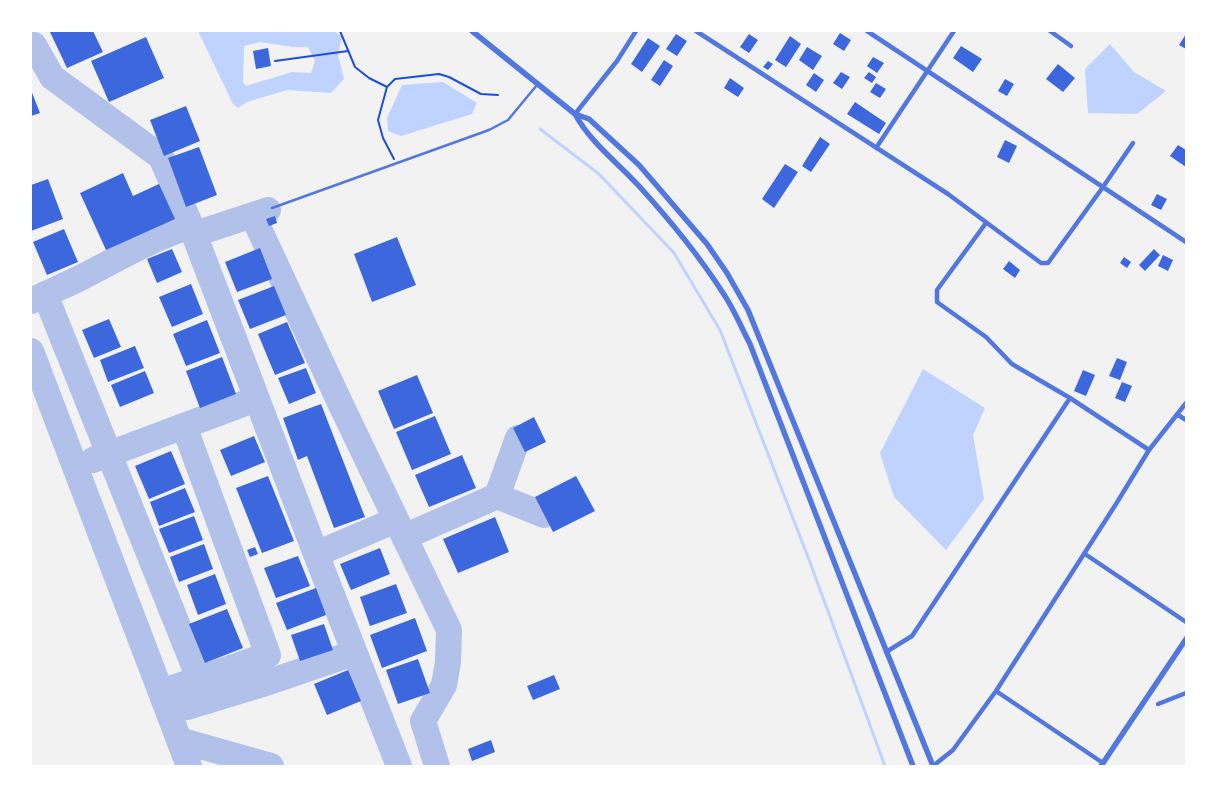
<!DOCTYPE html>
<style>
body{margin:0}
#map{position:relative;width:1217px;height:797px;overflow:hidden;background:#f2f2f2;font-family:"Work Sans",sans-serif}
canvas{display:block}
.frame{position:absolute;inset:0;border:32px solid #fff;pointer-events:none}
</style>
<div id="map">
<canvas width="1217" height="797"></canvas>
<div class="frame"></div>
</div>
<script>
const g = document.querySelector('canvas').getContext('2d');
g.lineJoin = 'round';
function fill(path, color) {
  g.fillStyle = color;
  g.fill(path, 'evenodd');
}
function strokePath(path, color, width, dash) {
  g.strokeStyle = color;
  g.lineWidth = width;
  g.lineCap = dash ? 'butt' : 'round';
  g.setLineDash(dash || []);
  g.stroke(path);
}
fill(new Path2D(`
 M198,31H334L342,37L338,55L344,79L331,93L287,90L247,102L238,108L233,104ZM260,42L293,47H308L315,61L311,73L292,72L246,86L243,82L244,46Z
 M1110,44L1134,72L1166,91L1137,114L1088,113L1085,69Z
 M443,82L477,103L472,114L401,136L388,131L387,118L402,85Z
 M923,369L985,408L973,435L984,499L946,550L894,497L880,453Z`), '#bfd3fe');
strokePath(new Path2D(`
 M540,129L599,174L674,253L720,330L808,557L885,766`), '#bfd3fe', 3);
strokePath(new Path2D(`
 M31,46L34,45L52,77L161,157L191,226
 M253,216L342,407L449,630L448,662L444,685L423,721L437,766
 M195,234L268,210
 M45,294L208,701
 M31,301C47,293 64,286 80,278C117,259 151,239 191,226L316,554L399,766
 M31,351L189,766
 M93,460L256,399
 M497,496L518,438
 M404,537L497,496L544,515
 M316,554L396,520
 M161,692L268,655L184,426
 M167,707H187L269,682L354,653
 M179,740L271,766`), '#b2c1ea', 26);
fill(new Path2D(`
 M52,31H93L103,52L67,68L50,32Z
 M840,33L851,40L844,51L833,44Z
 M676,34L687,41L677,56L666,49Z
 M749,34L758,40L749,53L740,47Z
 M1186,34V49L1179,45Z
 M790,36L801,44L786,67L775,60Z
 M146,37L164,78L109,102L91,61Z
 M648,38L660,46L642,72L631,64Z
 M961,46L982,59L973,72L953,58Z
 M807,47L822,56L813,70L799,60Z
 M268,48L271,66L256,69L253,51Z
 M873,57L884,63L877,73L867,66Z
 M664,60L673,66L660,86L651,80Z
 M768,61L773,64L768,70L763,67Z
 M1058,64L1075,78L1063,92L1046,79Z
 M841,72L850,77L842,89L833,83Z
 M869,72L876,77L872,83L864,78Z
 M814,73L824,80L816,92L806,85Z
 M730,78L744,88L738,97L724,88Z
 M1005,79L1014,84L1007,96L998,91Z
 M876,83L886,89L880,98L870,92Z
 M31,90L40,113L31,116Z
 M855,102L886,123L879,134L847,114Z
 M186,106L200,141L164,156L150,120Z
 M820,137L830,144L811,172L802,166Z
 M1005,140L1017,146L1009,163L997,157Z
 M1178,145L1186,150V167L1170,156Z
 M199,147L217,195L186,207L168,158Z
 M785,164L798,172L774,208L762,199Z
 M123,173L133,196L159,184L175,219L106,250L80,193Z
 M48,179L63,219L31,231V185Z
 M1157,194L1167,199L1161,210L1151,205Z
 M275,216L277,223L269,226L266,219Z
 M64,229L78,262L47,275L33,242Z
 M397,237L416,285L372,302L354,254Z
 M260,248L272,279L237,292L225,262Z
 M172,249L182,272L157,283L147,259Z
 M1154,249L1160,255L1145,271L1139,265Z
 M1163,255L1173,260L1168,271L1158,266Z
 M1124,257L1131,262L1127,268L1120,263Z
 M1009,261L1020,270L1015,278L1003,269Z
 M191,284L203,314L172,327L159,297Z
 M274,286L286,315L250,329L238,300Z
 M109,319L121,347L94,358L82,330Z
 M207,320L220,353L186,366L173,334Z
 M287,322L305,363L275,375L258,334Z
 M135,346L144,368L108,382L100,360Z
 M222,357L236,394L200,408L186,371Z
 M1117,358L1127,362L1120,380L1109,376Z
 M306,368L316,393L289,404L278,378Z
 M1083,370L1095,375L1086,396L1074,391Z
 M145,371L154,393L120,407L111,385Z
 M417,375L433,413L394,429L378,391Z
 M1122,382L1132,386L1125,402L1115,398Z
 M321,404L365,517L334,528L307,456L298,460L283,418Z
 M435,416L451,454L412,470L396,432Z
 M534,417L546,442L525,452L513,428Z
 M254,436L265,462L231,476L220,450Z
 M171,451L185,484L149,499L135,466Z
 M462,455L476,488L429,507L415,475Z
 M268,476L294,541L262,553L236,488Z
 M576,476L595,511L553,532L535,497Z
 M185,488L195,512L159,526L150,502Z
 M194,516L203,540L169,553L159,529Z
 M495,517L509,552L458,573L443,539Z
 M204,544L213,569L179,582L170,557Z
 M255,547L258,554L250,557L247,550Z
 M380,548L390,574L351,590L340,564Z
 M298,556L310,586L276,598L264,568Z
 M215,574L226,604L198,615L187,585Z
 M396,584L407,613L370,626L360,597Z
 M316,588L326,615L287,630L276,603Z
 M227,609L243,648L205,663L189,624Z
 M415,618L427,651L382,668L370,635Z
 M324,624L333,650L300,661L291,635Z
 M418,659L430,693L398,704L386,670Z
 M348,670L361,701L327,715L314,684Z
 M554,675L560,689L533,700L527,686Z
 M491,740L495,752L472,761L468,749Z`), '#3d67dc');
strokePath(new Path2D(`
 M340,31L355,67L369,78L387,87
 M275,61L348,51
 M394,159L383,138L378,120L387,87L395,79L439,74L449,77L481,94L498,95`), '#1d4ed8', 2);
strokePath(new Path2D(`
 M272,208L489,130L508,120L537,85`), '#5277de', 2.5);
strokePath(new Path2D(`
 M696,31L948,194L1041,263H1048L1103,187L1133,143
 M867,31L1186,242
 M1050,31L1071,46
 M575,114L617,61L636,31
 M876,148L954,31
 M986,223L937,290V302L986,337L1012,364L1070,398L1149,450
 M1178,415L1186,420
 M1085,554L1186,622
 M886,652L912,636L1070,398
 M1158,704L1186,693
 M1103,763L996,691L1116,504L1149,450L1186,403
 M933,766L953,750L996,691`), '#5277de', 4.5);
strokePath(new Path2D(`
 M472,31L575,114L589,119L639,165L707,244L727,273L748,310L933,766
 M575,114C590,142 617,162 638,185C669,219 698,254 723,293C734,309 741,327 750,344L913,766
 M1101,766L1186,639`), '#5277de', 5.5);
</script>
